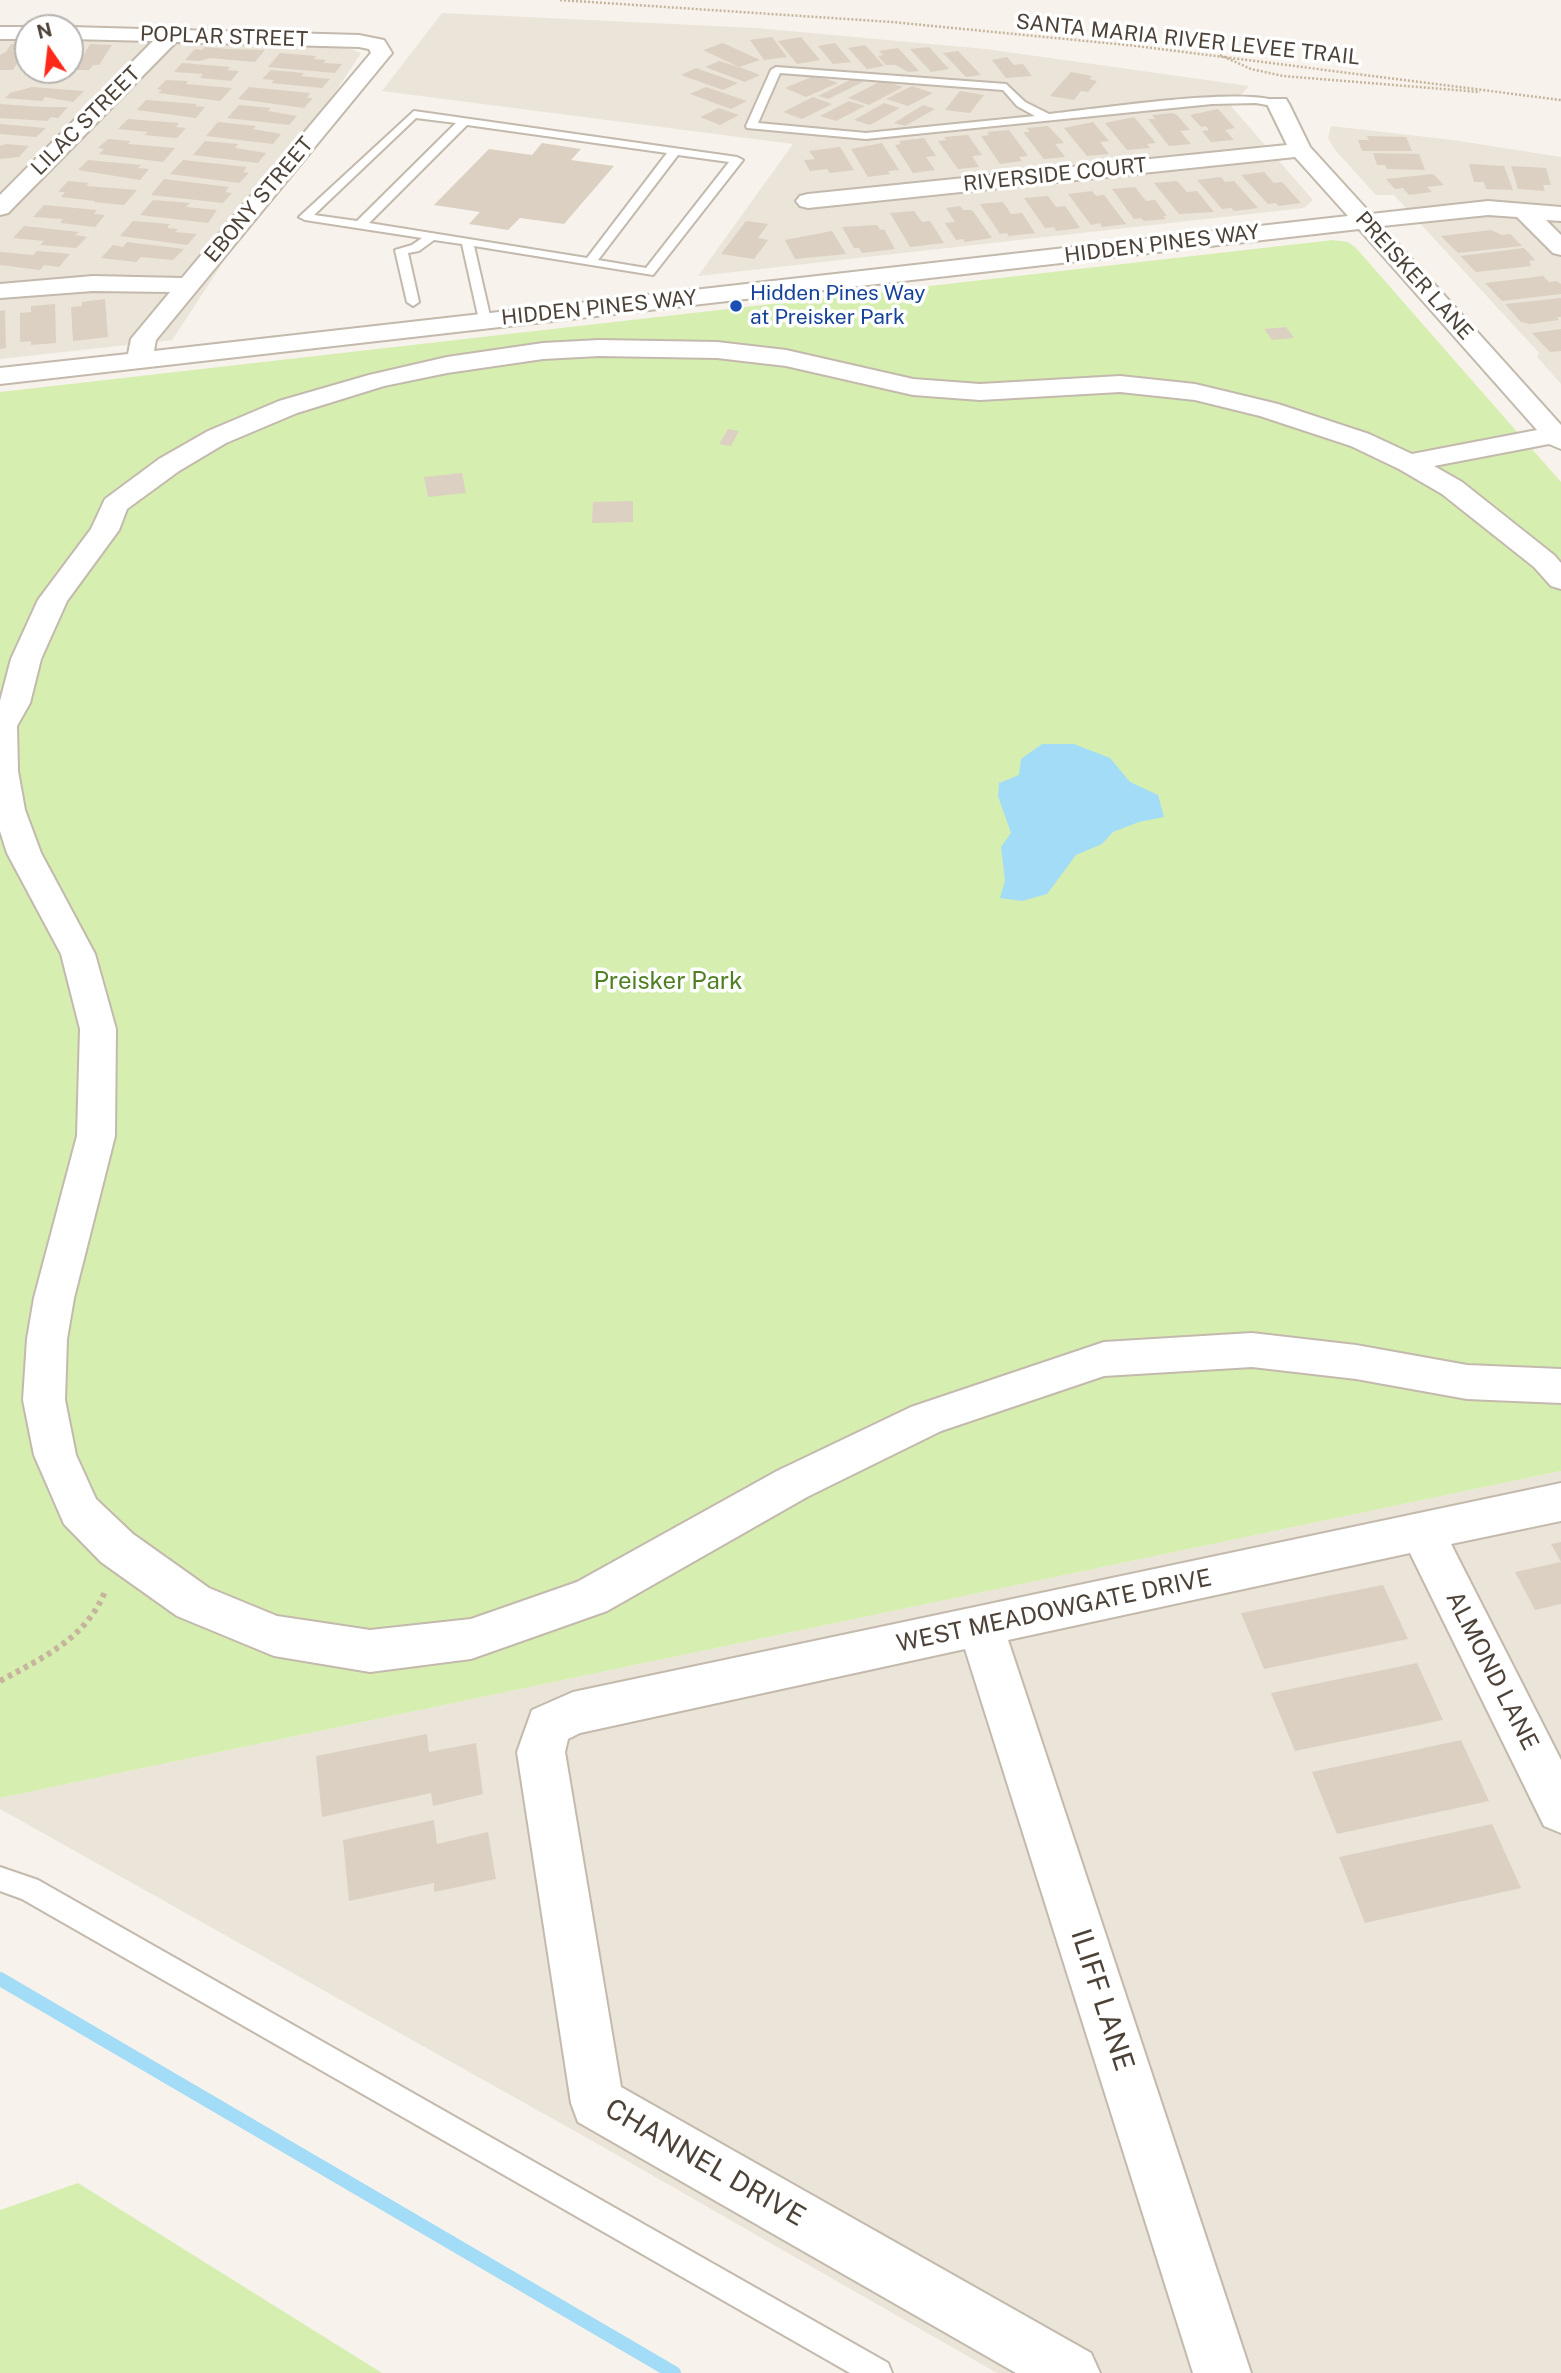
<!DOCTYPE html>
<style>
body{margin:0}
#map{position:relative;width:1561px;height:2373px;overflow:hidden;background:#f7f2eb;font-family:"Public Sans",sans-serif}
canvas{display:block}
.north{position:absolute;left:14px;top:14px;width:70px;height:70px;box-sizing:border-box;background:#fff;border:2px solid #b7b3af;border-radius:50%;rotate:346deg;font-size:19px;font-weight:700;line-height:28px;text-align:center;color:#4c4238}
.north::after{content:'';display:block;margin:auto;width:24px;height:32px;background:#ff291a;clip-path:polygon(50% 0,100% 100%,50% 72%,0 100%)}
</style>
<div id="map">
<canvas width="1561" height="2373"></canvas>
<div class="north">N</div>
</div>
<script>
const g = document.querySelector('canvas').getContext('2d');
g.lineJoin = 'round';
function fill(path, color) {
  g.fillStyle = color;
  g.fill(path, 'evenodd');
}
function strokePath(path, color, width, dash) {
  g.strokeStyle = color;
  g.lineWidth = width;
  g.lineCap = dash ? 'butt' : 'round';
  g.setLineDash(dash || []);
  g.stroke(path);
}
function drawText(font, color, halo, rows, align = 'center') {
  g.font = font + ' "Public Sans",sans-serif';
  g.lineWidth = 7;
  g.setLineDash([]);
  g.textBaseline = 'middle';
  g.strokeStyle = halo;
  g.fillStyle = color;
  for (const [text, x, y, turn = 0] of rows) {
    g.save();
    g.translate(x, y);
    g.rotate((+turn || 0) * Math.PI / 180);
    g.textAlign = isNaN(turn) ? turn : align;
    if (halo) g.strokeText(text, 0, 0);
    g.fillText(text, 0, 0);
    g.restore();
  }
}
fill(new Path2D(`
 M442,13L756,28L986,49L1249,86L1231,106L1313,200L1304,208L698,276L793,144L382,91Z
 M0,39H28V70H70V40L345,47L361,53L172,340L0,359Z
 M1331,126L1453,140L1561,157V384L1537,357L1539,353L1394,195H1376L1335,150L1328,138Z
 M1561,1471V2373H997L596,2143L0,1809V1798Z`), '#ebe4d9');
fill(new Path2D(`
 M1333,240L1348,242L1356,248L1561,482V1471L0,1798V392Z
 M78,2183L382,2373H0V2210Z`), '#d7eeb1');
fill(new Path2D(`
 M1042,744H1074L1110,758L1130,782L1158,795L1164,817L1139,822L1113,832L1102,844L1076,855L1047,894L1022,901L1000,898L1005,881L1001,847L1011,833L998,796L999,783L1019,775L1021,759Z`), '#a3dcf7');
strokePath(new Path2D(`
 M0,1979L674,2373`), '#a3dcf7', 14);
fill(new Path2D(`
 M772,37L787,57L764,60L750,40Z
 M801,37L820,60L797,64L778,41Z
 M723,43L760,60L739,67L703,50Z
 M835,43L851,62L833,64L818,46Z
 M11,44H28V52L23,53L13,70H0V55L6,52Z
 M90,44L112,45L99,65H93L89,70H70L74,56H83Z
 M865,45L884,66L867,69L848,48Z
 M205,47L227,49L265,50L255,62L210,58L199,61L185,60L195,49L202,50Z
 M929,47L949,69L931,72L910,49Z
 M898,48L919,71L908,72L896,65H886L878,56L883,55L879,51Z
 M958,51L981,75L966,77L943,53Z
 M280,53L316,56L314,59L326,60L323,63L342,64L335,73L268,67Z
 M1007,57L1014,65L1023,64L1032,76L1006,78L992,60Z
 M719,61L742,68L760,75L745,82L705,67Z
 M182,63L230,67L227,70L239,71L231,81L200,78L203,74L174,72Z
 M696,68L738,83L723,90L681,75Z
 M271,70L304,73L301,76L330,79L322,88L271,83L274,80L262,79Z
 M1071,72L1092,76L1089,79L1097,81L1088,92L1081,91L1074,100L1050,96Z
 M816,75L838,83L806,97L785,88Z
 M854,78L863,82L828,99L818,96Z
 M166,80L188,81L186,84L232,88L220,101L158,93L162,90L157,89Z
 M883,80L903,87L869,105L848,98Z
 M912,86L933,93L908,106L886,99Z
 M32,87L84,91L73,102L45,97L42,101L5,98L10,93Z
 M249,87L310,93L307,98H313L304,108L238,99Z
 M706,87L747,101L731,109L690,94Z
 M960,91L984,95L970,113L945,110Z
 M813,97L832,104L802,119L783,112Z
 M146,100L197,104L195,106L205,107L196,118L137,110Z
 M849,101L865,106L836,121L820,116Z
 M884,103L900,108L870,125L854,120Z
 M0,104L43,107H68L58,118L51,117L47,121L0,118Z
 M239,105L271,108L268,111L297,116L289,125L227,118Z
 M923,105L935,109L905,126L894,123Z
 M719,108L739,115L720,125L700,117Z
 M1218,109L1235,128L1225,130L1234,140L1211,142L1202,131L1209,130L1206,126L1201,127L1190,115Z
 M1172,113L1177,115L1190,130L1180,131L1191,144L1169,146L1148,119H1155L1152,115Z
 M1134,117L1156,143L1147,144L1150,148L1127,150L1105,123Z
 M128,119L179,123L176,127L186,128L177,138L144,135L148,132L118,129Z
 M218,122L256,126L253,129L281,134L273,144L206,136Z
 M1093,122L1109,141L1100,142L1109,154L1087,156L1064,128Z
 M0,124L46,128L36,137L0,134Z
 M1048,126L1064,143L1055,144L1065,157L1044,159L1023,132H1030L1027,128Z
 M1009,130L1028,156L1019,157L1022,161L1000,164L981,136L989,135L987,132Z
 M968,135L982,155L972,156L979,167L958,169L938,141L946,140L944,137Z
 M1367,136L1406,137L1412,151H1362L1358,140H1369Z
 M924,138L936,156L926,157L935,170L913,173L895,145L901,144L899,141Z
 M108,139L130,141L128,144L175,148L163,162L99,154L104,149L98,148Z
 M205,141L238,144L235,148L266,153L258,163L193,155Z
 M542,143L581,149L571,160L614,166L564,224L520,218L508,230L469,224L480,212L434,205L489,149L532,155Z
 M882,143L899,170L888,171L890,174L868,177L851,149Z
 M6,144L29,146L19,157L0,159V146Z
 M840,147L854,170L830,173L827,169L810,171L804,160L815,159L809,151Z
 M1373,153L1419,154L1425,170L1387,169L1385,165H1377Z
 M88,160L141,165L138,168L149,169L140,180L78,170Z
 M183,160L247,167L243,172L249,173L239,183L170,174Z
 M1469,164L1504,166L1513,190L1486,189L1484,182H1474Z
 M1511,166L1546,168L1551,185H1543L1545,191L1518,189Z
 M1264,172L1274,183L1282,182L1301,203L1278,206L1276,203L1268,204L1241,175Z
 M1433,174L1444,185L1427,187L1432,192L1409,195L1403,188L1395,189L1386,179Z
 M1221,177L1225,182L1234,181L1258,208L1234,211L1231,208L1222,209L1197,180Z
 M164,179L229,187L225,192L232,193L223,203L151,195Z
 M68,181L89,183L86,186L137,190L124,205L94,202L95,201L61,197L65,192H58Z
 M1177,181L1187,192L1197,191L1214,212L1179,214L1154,183Z
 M1135,187L1146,201L1155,200L1167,216H1163L1166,219L1144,221L1141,218L1134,219L1112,189Z
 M1092,191L1096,196L1104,195L1126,224L1102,227L1100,223L1091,225L1068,194Z
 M1048,196L1056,207L1065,206L1080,228L1056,231L1054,227L1045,228L1024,198Z
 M153,200L190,203L186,207L217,210L208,223L140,215Z
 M1003,202L1011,214L1022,213L1035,233L1009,236L1007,233L1000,234L980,204Z
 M44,205L97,210L94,214L105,215L95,227L60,223L63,219L33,217Z
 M960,206L963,210H972L992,238L965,242L963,239L956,240L945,223L955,222L946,208Z
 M914,211L922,222L930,221L944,243L910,247L890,213Z
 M133,221L170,224L167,228L178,229L175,232L197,234L187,245L120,236Z
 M746,221L768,224L758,238L768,240L754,259L721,254Z
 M877,225L880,230L884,229L895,249L862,253L859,248H854L842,227Z
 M24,226L79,232L75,235L87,237L76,248L40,245L44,241L13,238Z
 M1491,230L1502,235L1510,234L1522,246L1458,253L1441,236Z
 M832,231L846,254L795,259L785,240Z
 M127,242L184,249L173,260L141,257L136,262L101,258L113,245L123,247Z
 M1524,248L1535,260L1529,261L1531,266L1476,272L1460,256Z
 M37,251L70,254L59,267L44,265L40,270L0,265V252L33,255Z
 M1543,276L1549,282L1557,281L1561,284V294L1502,301L1485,283Z
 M1561,298V317H1557L1559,320L1530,324L1521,322L1505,304Z
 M105,299L108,337L73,341L71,307L82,306V302Z
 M55,304L56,343L31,345V341L20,342V313L31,312V306Z
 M5,310L6,348L0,349V311Z
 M1286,327L1294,338L1272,340L1264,329Z
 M1561,329V351L1550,352L1532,333Z
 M728,429L739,431L731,446L719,444Z
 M462,473L466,493L428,497L424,477Z
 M633,501V522L592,523L593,502Z
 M1561,1542V1604L1535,1610L1515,1572L1561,1562L1551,1544Z
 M1383,1585L1408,1639L1264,1669L1241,1613Z
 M1417,1663L1443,1720L1295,1751L1271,1693Z
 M427,1734L429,1752L476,1743L483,1794L433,1806L431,1793L322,1817L316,1756Z
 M1461,1740L1489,1801L1337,1834L1312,1772Z
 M434,1820L437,1844L488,1832L496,1879L434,1892V1883L349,1901L343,1840Z
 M1492,1824L1521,1888L1365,1923L1339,1857Z`), '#dcd0c2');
const service = new Path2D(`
 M776,67L1006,84L1025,102L1049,114C1091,110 1255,84 1283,104L1278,107L1256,103L1212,104L866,139L747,128L746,126L771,70ZM780,73L1003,90L1017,106L1035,116L866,133L758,123Z
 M414,111L737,157L743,160L653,275L474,246L491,320L485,324L479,320L462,244L434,240L419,251L408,253L419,302L413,306L407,302L395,250L412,245L422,238L305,220L299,217ZM416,118L456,123L357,221L314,215ZM467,125L667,153L587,258L369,223ZM678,155L729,162L646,268L598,260Z
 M0,1867L38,1880L888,2363L892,2373H850L22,1899L0,1891Z`);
const minor = new Path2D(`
 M0,27H28L32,28H28V39H0Z
 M70,27L359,35L384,40L392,53L156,340L154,351L1348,216L1295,157L808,208L800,206L796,201L800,196L808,194L1287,145L1267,104L1270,99H1286L1289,104L1310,147L1371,214L1488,201L1561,207V221L1546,220L1561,235V255L1553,253L1517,217L1488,215L1382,226L1561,425V449L1549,444L1434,466L1462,482L1554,555L1561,563V589L1551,586L1534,567L1442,494L1399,469L1351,446L1260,416L1195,400L1120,392L980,400L913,395L786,366L717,358L599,356L543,359L447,373L384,386L297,413L226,443L179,471L127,509L119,530L67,601L41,659L30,703L17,726L18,771L25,810L41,853L95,954L116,1029L115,1136L74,1298L67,1339L65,1400L76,1455L96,1499L133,1534L209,1588L277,1616L370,1630L471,1619L577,1582L777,1471L911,1407L1104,1342L1252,1333L1356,1345L1467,1365L1561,1369V1403L1467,1399L1356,1379L1252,1367L1104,1376L941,1431L807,1497L607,1611L471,1659L370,1672L274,1656L177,1616L101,1562L64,1524L34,1455L23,1400L27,1339L34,1298L77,1136L80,1029L61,954L7,853L0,831V701L11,659L38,600L91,529L105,499L159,459L208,431L279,401L369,375L447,357L543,343L599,340L717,342L786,350L913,379L980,384L1120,376L1195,384L1278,404L1369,434L1412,454L1537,430L1359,229L0,384V368L128,354L131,339L170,292L93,291L0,298V284L93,276L182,278L371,53L369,49L359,47L176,42L8,213L0,215V195L153,41L70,39V28H66Z
 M1561,1483V1521L1451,1544L1561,1760V1833L1544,1826L1410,1553L1008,1640L1251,2373H1193L965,1649L580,1733L568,1739L565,1752L621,2087L1091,2353L1100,2373H1016L578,2122L571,2103L517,1752L532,1710L573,1692Z`);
strokePath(service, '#c3b9ac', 4);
strokePath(minor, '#c3b9ac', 4);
strokePath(new Path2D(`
 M560,0L892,22L1137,46L1561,100
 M1220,55L1251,69L1283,76L1480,92`), '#c6b49c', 2.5, [2, 2]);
strokePath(new Path2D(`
 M0,1681C44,1657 87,1638 106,1589`), '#c6b49c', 6, [4.5, 4.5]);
fill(service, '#fff');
fill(minor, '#fff');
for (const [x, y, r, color] of [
 [736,306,7,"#1a4fb4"]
]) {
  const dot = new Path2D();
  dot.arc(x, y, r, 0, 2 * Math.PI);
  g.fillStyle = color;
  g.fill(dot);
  strokePath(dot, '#fff', 2.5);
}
drawText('21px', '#4c4238', '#fff', [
 ["POPLAR STREET",224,37,2],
 ["SANTA MARIA RIVER LEVEE TRAIL",1188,40,6],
 ["LILAC STREET",86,121,-45],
 ["RIVERSIDE COURT",1055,175,-6],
 ["EBONY STREET",259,200,-50],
 ["HIDDEN PINES WAY",1162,244,-7],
 ["PREISKER LANE",1414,276,48],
 ["HIDDEN PINES WAY",599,308,-6]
]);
drawText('21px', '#164399', '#fff', [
 ["Hidden Pines Way",750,294],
 ["at Preisker Park",750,318]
], 'left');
drawText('24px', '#4e7f23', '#fff', [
 ["Preisker Park",668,982]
]);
drawText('24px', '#4c4238', '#fff', [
 ["WEST MEADOWGATE DRIVE",1054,1611,-12],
 ["ALMOND LANE",1492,1671,63]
]);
drawText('28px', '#4c4238', '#fff', [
 ["ILIFF LANE",1102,2000,72],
 ["CHANNEL DRIVE",705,2163,30]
]);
</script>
